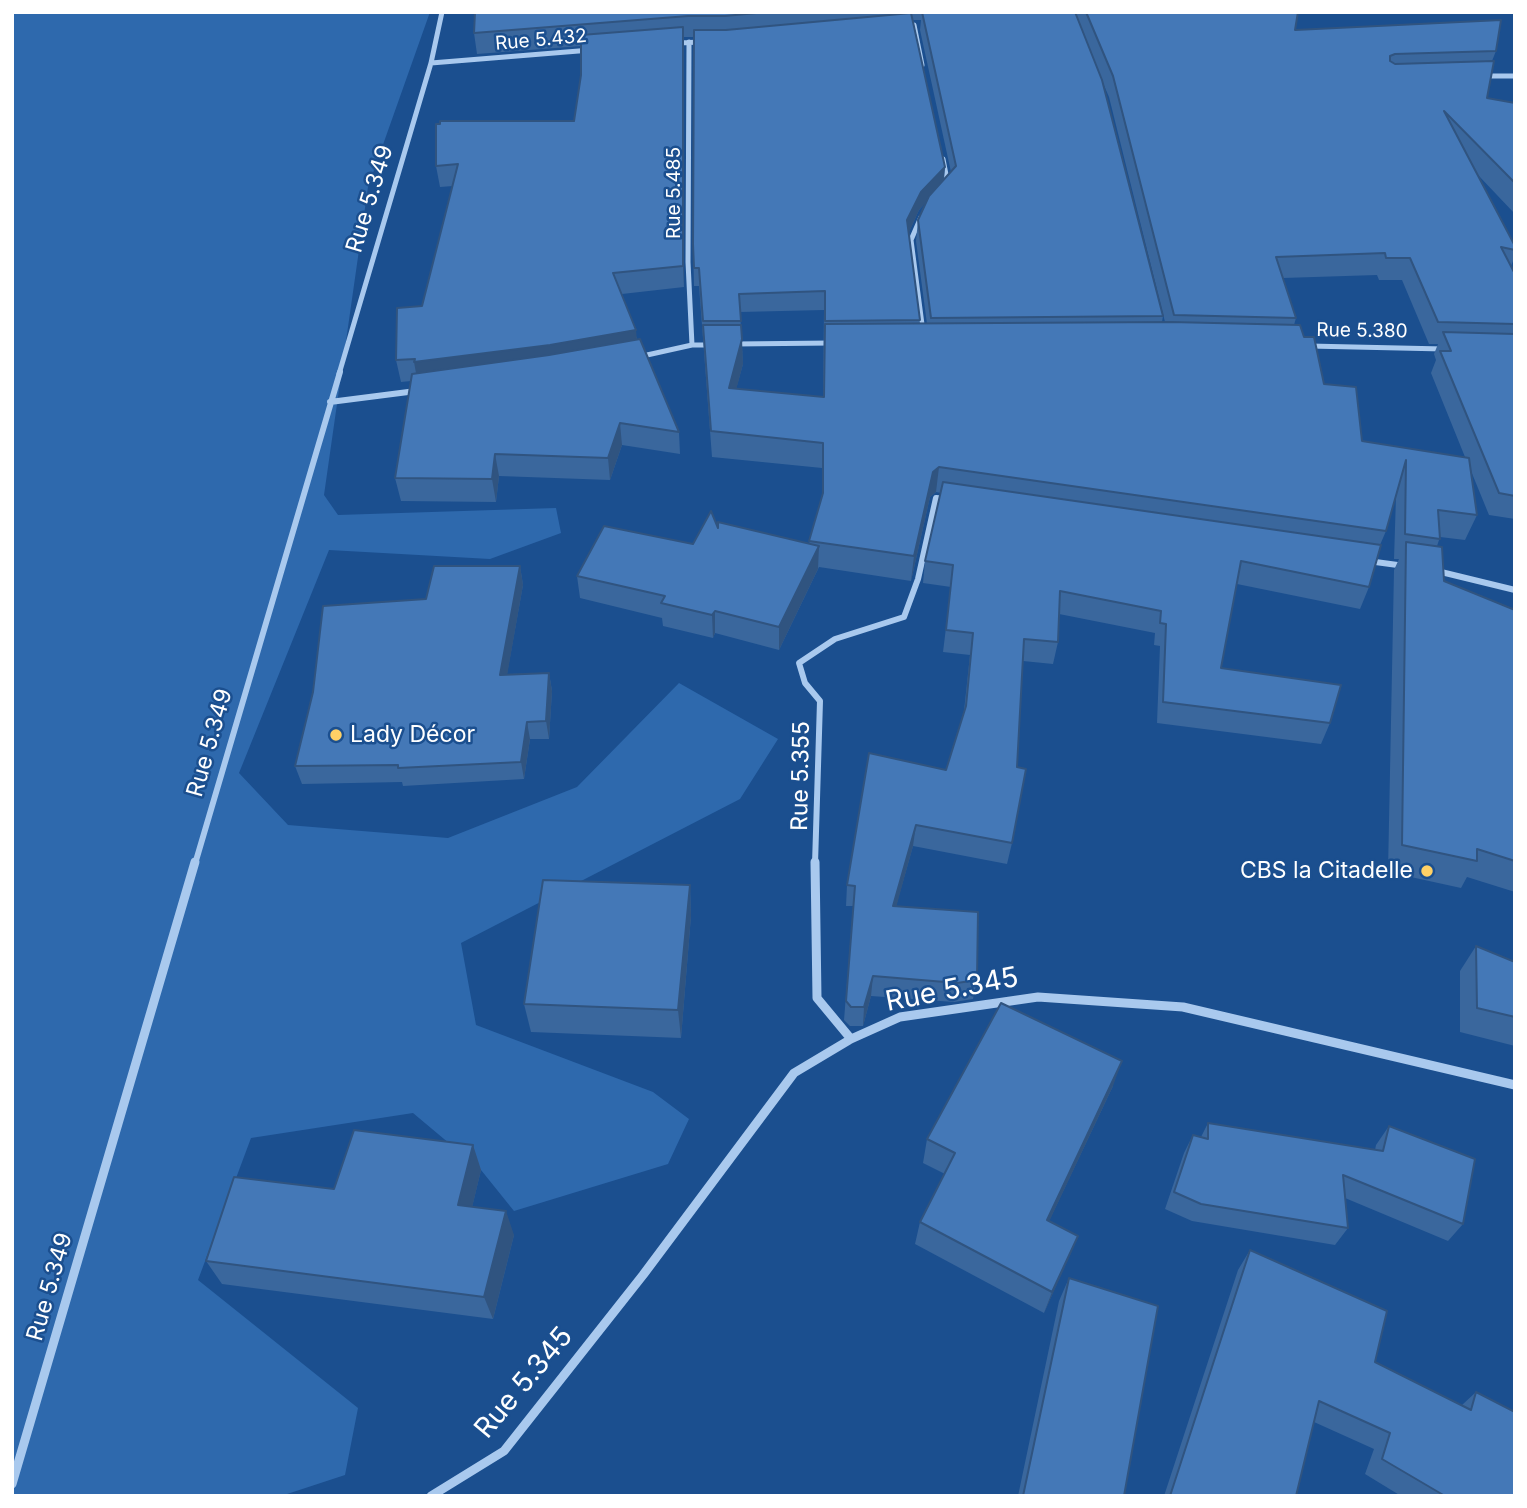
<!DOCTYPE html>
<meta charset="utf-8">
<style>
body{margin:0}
#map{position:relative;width:1527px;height:1508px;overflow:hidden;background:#1b4f8f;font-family:Inter,sans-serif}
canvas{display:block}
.frame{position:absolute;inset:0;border:14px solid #fff;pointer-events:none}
</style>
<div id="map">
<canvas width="1527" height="1508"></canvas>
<div class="frame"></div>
</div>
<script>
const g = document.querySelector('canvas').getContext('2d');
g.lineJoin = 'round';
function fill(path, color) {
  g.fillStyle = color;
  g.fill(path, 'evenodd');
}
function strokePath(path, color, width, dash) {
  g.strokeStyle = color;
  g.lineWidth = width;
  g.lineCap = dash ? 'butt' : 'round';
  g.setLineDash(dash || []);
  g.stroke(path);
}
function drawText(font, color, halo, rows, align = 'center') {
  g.font = font + ' Inter,sans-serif';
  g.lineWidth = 5;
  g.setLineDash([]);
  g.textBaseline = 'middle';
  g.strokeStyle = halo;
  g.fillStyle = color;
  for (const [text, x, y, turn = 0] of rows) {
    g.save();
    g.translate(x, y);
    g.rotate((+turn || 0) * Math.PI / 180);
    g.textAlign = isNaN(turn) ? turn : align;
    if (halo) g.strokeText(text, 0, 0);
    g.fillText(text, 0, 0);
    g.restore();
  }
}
fill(new Path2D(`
 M12,12H430L368,187L324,495L338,515L556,508L561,533L490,559L329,550L239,773L288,825L448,838L577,787L679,683L778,739L740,799L461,943L476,1025L653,1092L689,1119L668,1164L514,1211L481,1170L413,1113L251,1138L198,1280L358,1408L345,1475L281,1496H12Z`), '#2e69ad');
strokePath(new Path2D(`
 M914,25L922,65
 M689,42L688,262L692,345
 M676,43L702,42
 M431,63L591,50
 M1484,76H1515
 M943,159L948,185
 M921,217L911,240L923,332
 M735,344L832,343
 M1309,346L1444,349
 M638,357L692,345H713
 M339,374L431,63L442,12`), '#a9c9ee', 5);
strokePath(new Path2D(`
 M330,402L416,391
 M1368,561L1405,566
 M1437,571L1515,590
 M195,864L340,372
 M815,864L820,701L805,683L799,663L835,639L904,617L918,579L936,498L948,499`), '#a9c9ee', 6);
strokePath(new Path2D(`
 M815,862L817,998L851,1039
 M12,1484L195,862
 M431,1496L504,1451L643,1275L794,1073L851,1039L900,1017L1038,997L1183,1007L1515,1085`), '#a9c9ee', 9);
fill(new Path2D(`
 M475,12H1298L1295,30L1496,51L1492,61L1487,98L1515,103V214L1478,175L1515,246V256L1511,266L1515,274V519L1489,515L1471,471L1477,515L1465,540L1440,537L1437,546L1444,581L1515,610V892L1467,877L1461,888L1388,872L1394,570L1399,559H1394L1396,496L1386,531L1380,545L1369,587L1360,609L1237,584L1221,668L1330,723L1321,744L1157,723L1160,646L1154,645L1155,633L1059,614L1058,642L1053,664L1023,661L1012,843L1007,864L913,846L896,906L977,980L973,999L954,1002L871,996L863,1026H850L844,1020L853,906H846L847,885L946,770L964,711L970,655L943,652L951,587L923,583L925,561L941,493L936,492L930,497L911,581L819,567L779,650L715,633L713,638L663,626L662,618L580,598L577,576L693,544L718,528L809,544L822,495V468L712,457L699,286H694L693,244L694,37H683L684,287L622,294L637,339L679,432L680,454L622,445L610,480L499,476L496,502L401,501L395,478L411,381L401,382L396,360L422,306L453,186L440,187L436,166L440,124L574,121L581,75V46L477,54L474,33ZM913,20H921L920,30L951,172L944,180L945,167ZM1103,83L1109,97L1165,322H1162L1163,316ZM926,202L918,220L916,241L927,324H920L909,232L919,210ZM1377,275L1379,280H1402L1429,344H1438L1434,354L1436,360L1431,373L1465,457L1362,441L1324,384L1304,337L1294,325L1296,318L1283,278ZM824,310L823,397L736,389L743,364L740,312Z
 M520,566L523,585L507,674L549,673L552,691L549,739H530L524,779L403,786L402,782L302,784L295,766L426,599Z
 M690,885L691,916L681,1038L531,1032L524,1004Z
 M1476,946L1515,962V1046L1460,1032V971Z
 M1113,1086L1049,1221L1078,1236L1044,1313L915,1244L920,1222L945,1174L923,1163L927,1139Z
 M1208,1123L1375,1150L1376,1145L1389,1126L1463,1224L1448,1241L1345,1198L1348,1228L1335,1245L1192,1221L1165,1209L1184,1153L1193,1135L1201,1137Z
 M473,1145L481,1170L472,1207L514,1235L493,1319L222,1284L206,1261L334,1189Z
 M1250,1250L1375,1362L1462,1405L1476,1392L1515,1496H1401L1365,1474L1374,1449L1314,1422L1296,1496H1164L1238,1270Z
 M1069,1278L1124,1496H1018L1059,1301Z`), '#3a679d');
fill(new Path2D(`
 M683,27L684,48V287L683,266Z
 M945,167L943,185L919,210L906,239L907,220L921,192Z
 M636,330L638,351L418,384L414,362Z
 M742,339L743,364L730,413L729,388Z
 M620,423L622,445L610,480L608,458Z
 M495,454L499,476L496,502L492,479Z
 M939,467L936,492L930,497L911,581L914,556L933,472Z
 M819,546L818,569L779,650V627Z
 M520,566L523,585L504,693L500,675Z
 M715,611V633L713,638L712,615Z
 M549,673L552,691L549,739L546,721Z
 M527,722L530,739L524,779L521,762Z
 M916,825L913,846L891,926L893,906Z
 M690,885L691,916L681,1038L678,1010Z
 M873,976L871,996L863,1026L864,1007Z
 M1122,1061L1113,1086L1039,1243L1047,1220Z
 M473,1145L481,1170L467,1229L458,1205Z
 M506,1211L514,1235L493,1319L484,1297Z
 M1078,1236L1069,1258L1044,1313L1052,1292Z`), '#305480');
const building = new Path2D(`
 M475,12H767L725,16H688L474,33Z
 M922,12H1075L1102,80L1163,316L931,318L918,220L929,196L956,166Z
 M1086,12H1298L1295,30L1501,20L1496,51L1395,54L1390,56V61L1395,64L1494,61L1487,98L1515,103V183L1444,111L1515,246V250L1501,247L1515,274V324L1438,322L1410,258H1386L1385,253L1276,257L1296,318L1174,315L1113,76Z
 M911,13L945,167L921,192L907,220L920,320L825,321V291L739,294L741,321H703L699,268H694L693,244L694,30H726Z
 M683,27V266L613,273L636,330L550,345L414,362L415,359L396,360L397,308L422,306L458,164L436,166V124H440V121H574L581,75V35Z
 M1171,322L1300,325L1304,337H1314L1324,384L1356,387L1362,441L1469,458L1477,515L1438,510L1440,539L1405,534L1406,460L1386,531L939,467L933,472L914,556L809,541L823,493V443L711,431L703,325H741L742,339L729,388L824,397L825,324Z
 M1443,332L1515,334V496L1499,493L1440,351H1451Z
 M640,339L679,432L620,423L608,458L495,454L492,479L395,478L412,374L549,355Z
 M943,482L1381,545L1369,587L1241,561L1221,668L1341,685L1330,723L1163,702L1166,624L1160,623L1161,611L1060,591L1058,642L1024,639L1017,767L1026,769L1012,843L916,825L893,906L978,912L977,980L957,983L873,976L864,1007H851L846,1001L855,886L847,885L869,753L946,770L966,706L973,633L946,630L953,565L925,561Z
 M711,511L718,528V522L819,546L779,627L715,611L712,615L661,603L665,596L577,576L604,526L693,544Z
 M1406,542L1442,547L1444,581L1515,610V861L1477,849V861L1402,845Z
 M434,566H520L500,675L549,673L546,721L527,722L521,762L398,768V765L295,766L313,692L323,606L426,599Z
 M543,880L690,885L678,1010L524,1004Z
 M1476,946L1515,962V1017L1477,1008Z
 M1001,1003L1122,1061L1047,1220L1078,1236L1052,1292L920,1222L955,1153L927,1139Z
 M1208,1123L1383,1151L1389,1126L1475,1159L1463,1224L1343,1175L1348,1228L1201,1204L1174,1192L1193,1135L1208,1139Z
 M354,1130L473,1145L458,1205L506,1211L484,1297L206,1261L234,1177L334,1189Z
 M1250,1250L1387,1311L1375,1362L1471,1410L1476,1392L1515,1412V1496H1445L1382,1459L1390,1433L1319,1401L1296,1496H1170Z
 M1069,1278L1158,1306L1124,1496H1023Z`);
fill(building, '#4478b7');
strokePath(building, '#305480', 2);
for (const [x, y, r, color] of [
 [336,735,7,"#ffd166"],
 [1427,871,7,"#ffd166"]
]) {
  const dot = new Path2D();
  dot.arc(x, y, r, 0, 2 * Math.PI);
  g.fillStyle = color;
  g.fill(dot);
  strokePath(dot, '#1b4f8f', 2.5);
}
drawText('19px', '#fff', '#1b4f8f', [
 ["Rue 5.432",541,40,-5],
 ["Rue 5.485",674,193,-90],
 ["Rue 5.380",1362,331,1]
]);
drawText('23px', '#fff', '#1b4f8f', [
 ["Rue 5.349",370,199,-73],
 ["Rue 5.349",210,743,-74],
 ["Rue 5.355",801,776,-89],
 ["Rue 5.349",50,1287,-74]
]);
drawText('23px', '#fff', '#1b4f8f', [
 ["Lady Décor",350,735],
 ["CBS la Citadelle",1413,871,"right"]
], 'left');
drawText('28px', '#fff', '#1b4f8f', [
 ["Rue 5.345",952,990,-11],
 ["Rue 5.345",524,1383,-50]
]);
</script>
